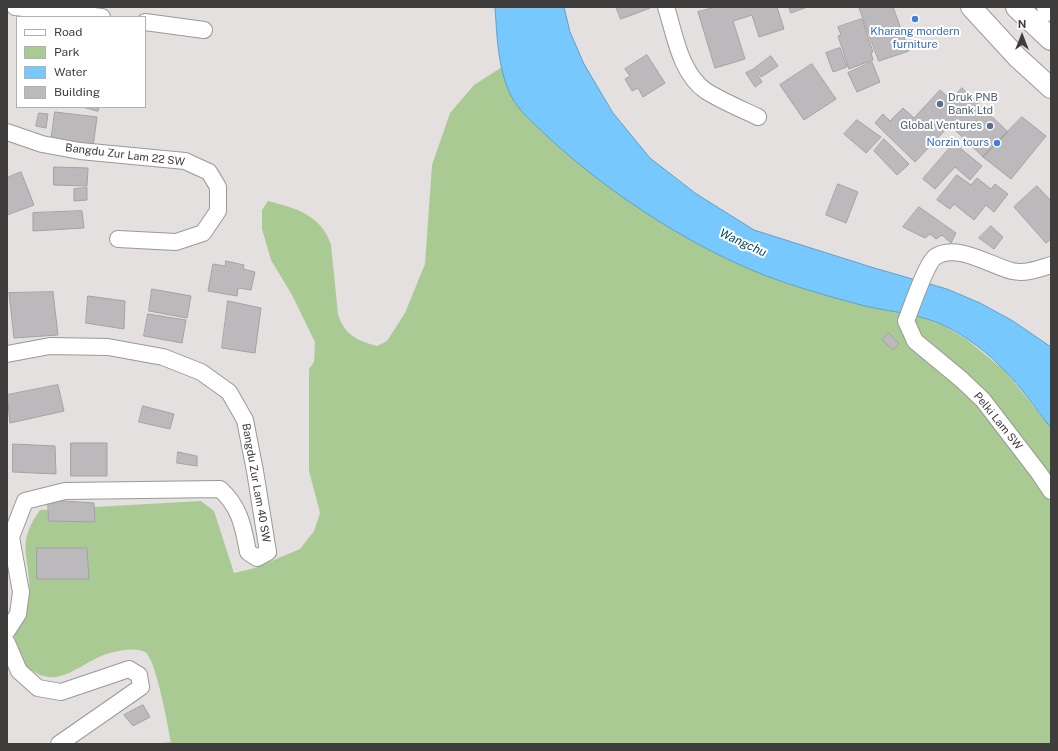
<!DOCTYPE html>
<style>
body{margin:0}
#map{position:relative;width:1058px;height:751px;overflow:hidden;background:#e4e0df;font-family:"Public Sans",sans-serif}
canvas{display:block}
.frame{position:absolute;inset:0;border:8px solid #3e3d3c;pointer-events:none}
.legend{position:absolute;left:16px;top:16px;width:130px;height:92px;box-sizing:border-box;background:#fff;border:1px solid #b2b1b1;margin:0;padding:5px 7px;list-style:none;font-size:12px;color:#3e3d3c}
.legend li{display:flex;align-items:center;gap:8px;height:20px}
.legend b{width:20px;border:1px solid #b2b1b1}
.north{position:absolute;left:1002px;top:16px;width:40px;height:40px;-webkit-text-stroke:3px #fff;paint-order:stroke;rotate:0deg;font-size:11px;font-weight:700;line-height:16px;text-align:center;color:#3e3d3c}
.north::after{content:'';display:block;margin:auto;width:14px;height:18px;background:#3e3d3c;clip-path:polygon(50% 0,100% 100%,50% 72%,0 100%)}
</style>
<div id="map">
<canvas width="1058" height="751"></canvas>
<div class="frame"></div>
<ul class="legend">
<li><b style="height:5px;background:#fff"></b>Road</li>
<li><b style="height:11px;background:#a9cb93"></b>Park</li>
<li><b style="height:11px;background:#76c8fd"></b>Water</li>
<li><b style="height:11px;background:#bbb9bc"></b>Building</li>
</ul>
<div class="north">N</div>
</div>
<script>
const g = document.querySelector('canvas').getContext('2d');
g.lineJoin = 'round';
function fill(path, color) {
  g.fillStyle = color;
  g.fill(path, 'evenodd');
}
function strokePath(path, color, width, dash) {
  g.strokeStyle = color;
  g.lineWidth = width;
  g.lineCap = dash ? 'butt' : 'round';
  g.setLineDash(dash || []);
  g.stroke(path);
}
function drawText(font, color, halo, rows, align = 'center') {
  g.font = font + ' "Public Sans",sans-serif';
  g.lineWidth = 4;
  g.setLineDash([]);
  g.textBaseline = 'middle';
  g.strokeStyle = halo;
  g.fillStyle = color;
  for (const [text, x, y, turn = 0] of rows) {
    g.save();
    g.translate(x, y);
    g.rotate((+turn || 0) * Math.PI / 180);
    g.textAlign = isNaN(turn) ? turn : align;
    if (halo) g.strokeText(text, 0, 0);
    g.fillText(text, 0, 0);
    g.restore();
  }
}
fill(new Path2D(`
 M502,67L514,101L526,116L563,150L615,191L691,240L741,265L782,282L864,305L927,319L944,326L966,339L1004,370L1051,428V744H151L171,742C168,726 156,659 145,652C139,649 130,649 124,650C113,652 104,654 95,659C76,668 59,685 36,673C26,668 15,657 14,646C12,628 27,615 29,597C33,561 13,547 40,510L201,501L214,511L234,573L255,568L300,549L314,531L320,513L309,471V369L314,362L315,342L292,295L271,260L262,229V210L268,201C295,208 322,215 331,245L338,314C344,335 358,341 377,346L387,341L405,313L425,264L432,165L450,113L474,85Z`), '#a9cb93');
const water = new Path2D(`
 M495,7H564L570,32L584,64L613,113L650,158L695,193L754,230L871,267L947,289L980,303L1013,321L1051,347V428C1036,409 1021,387 1004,370C988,353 966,336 945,326C921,314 891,312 865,306C838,299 810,291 783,282C701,254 610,195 547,136C536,125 523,115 514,101C498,75 497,37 495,7Z`);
fill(water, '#76c8fd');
strokePath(water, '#659ec3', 1);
const building = new Path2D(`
 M616,7H649L650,8L621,19Z
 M716,7H777L784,29L759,37L752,15L733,21L745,59L715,68L698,12Z
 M789,7H807L791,13Z
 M859,7H893L909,51L879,61Z
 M862,19L873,52L871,53L873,60L849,69L838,36L841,35L838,27Z
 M840,48L847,67L833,72L826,53Z
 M647,55L665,83L643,97L638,88L632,91L625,79L630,76L625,69Z
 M771,56L778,66L761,77L755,68Z
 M872,62L880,82L857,92L848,73Z
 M812,64L836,99L804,120L780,85Z
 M754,69L762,82L755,87L746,73Z
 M962,88L1008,132L983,157L950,125L915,162L875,123L883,114L890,121L903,108L914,118L940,90L951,100Z
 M83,107H99L98,111Z
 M55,112L97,117L93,147L51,141Z
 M39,113L48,114L46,128L36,126Z
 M1022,117L1046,136L1011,179L983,157Z
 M857,120L881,137L866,153L844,134Z
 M884,139L909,164L897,175L874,151Z
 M954,143L982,166L970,180L955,167L935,189L923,179Z
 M54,167L88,168L87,186L54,185Z
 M21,172L34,205L7,215V178Z
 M957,175L971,185L977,178L991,189L995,184L1008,194L994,212L986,205L974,220L954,204L950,209L937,200Z
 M838,184L858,192L846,223L826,215Z
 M1037,186L1051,201V239L1046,243L1014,207Z
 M87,188V200L74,201V189Z
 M919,207L956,233L951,243L942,235L936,239L930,234L925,238L903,227Z
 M82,211L84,228L33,231V213Z
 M991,226L1003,237L994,249L979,238Z
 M226,261L244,265L243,269L255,272L251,290L238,288L237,296L208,291L213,264L225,266Z
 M152,289L191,296L187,318L149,311Z
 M53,292L58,335L14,338L9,293Z
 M88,296L125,301L124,329L86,323Z
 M228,301L261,308L255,353L222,348Z
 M148,314L186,320L182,343L144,336Z
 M889,333L899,344L893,350L882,340Z
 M58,385L64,411L10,423L7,395Z
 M143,406L174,414L170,429L139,422Z
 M71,443H107V476H71Z
 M13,444L55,446L56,474L13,472Z
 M178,452L197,456V466L177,463Z
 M48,500L94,503L95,522L49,521Z
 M37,548H87L89,579H37Z
 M143,705L150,717L133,726L124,715Z`);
fill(building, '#bbb9bc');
strokePath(building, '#a3a1a4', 1);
const minor = new Path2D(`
 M15,7L102,17
 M666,7C675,35 680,73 706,91C722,101 741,109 758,117
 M145,22L204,30
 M7,132L42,144L80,151L185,161L209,172L218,187V211L203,233L176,242L118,239
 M1051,265C1038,269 1026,274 1012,271C991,266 956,242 935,257C926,264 911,309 906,321L915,341L962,380L983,400L1039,473L1051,491
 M7,354L50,346L108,347L163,357L201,372L229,392L245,420L255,471L268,552L257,558L248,552C243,526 240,507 220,489L65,491L25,501L11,537L21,592L18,614L7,631
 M7,643L19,671L38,688L61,692L129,669L139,675L141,687L59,744`);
const tertiary = new Path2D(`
 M971,7L1017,57L1051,88`);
const trunk = new Path2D(`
 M1017,7L1051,39
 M1048,7L1051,10`);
strokePath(minor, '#9b9896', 18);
strokePath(tertiary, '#9b9896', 22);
strokePath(trunk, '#9b9896', 24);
strokePath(minor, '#fff', 16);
strokePath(tertiary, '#fff', 20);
strokePath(trunk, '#fff', 22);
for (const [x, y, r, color] of [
 [915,19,4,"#3f7fe0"],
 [940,104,4,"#5c6f8a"],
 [990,126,4,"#5c6f8a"],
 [997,143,4,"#3f7fe0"]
]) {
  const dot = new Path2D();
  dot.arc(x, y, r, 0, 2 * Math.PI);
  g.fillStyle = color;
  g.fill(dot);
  strokePath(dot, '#fff', 1.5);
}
drawText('11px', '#366cbe', '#fff', [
 ["Kharang mordern",915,32],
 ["furniture",915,45],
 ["Norzin tours",989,143,"right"]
]);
drawText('11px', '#4e5e75', '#fff', [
 ["Druk PNB",948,98],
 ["Bank Ltd",948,111],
 ["Global Ventures",982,126,"right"]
], 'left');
drawText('11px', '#3e3d3c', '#fff', [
 ["Bangdu Zur Lam 22 SW",125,155,7],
 ["Pelki Lam SW",998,421,51],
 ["Bangdu Zur Lam 40 SW",256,483,80]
]);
drawText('italic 12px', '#014769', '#fff', [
 ["Wangchu",743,243,25]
]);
</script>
